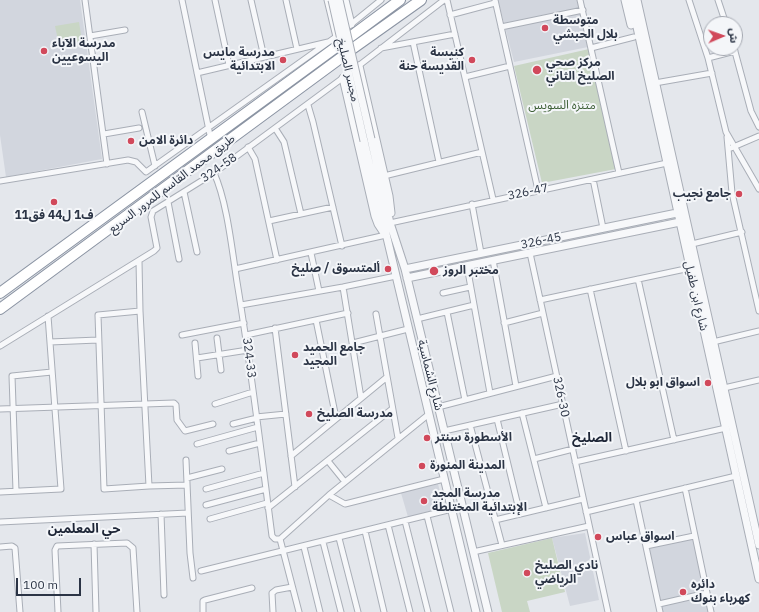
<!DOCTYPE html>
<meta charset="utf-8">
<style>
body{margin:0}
#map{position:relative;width:759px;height:612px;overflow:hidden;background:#e4e7ec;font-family:"IBM Plex Sans","Noto Sans Arabic",sans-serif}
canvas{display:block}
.north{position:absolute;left:703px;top:16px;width:40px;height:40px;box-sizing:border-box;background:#f4f6f9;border:1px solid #a4a8b1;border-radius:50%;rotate:88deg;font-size:11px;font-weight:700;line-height:16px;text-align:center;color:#2b3445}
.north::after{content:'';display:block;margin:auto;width:14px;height:18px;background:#d1495b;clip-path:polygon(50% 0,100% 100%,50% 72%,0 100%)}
.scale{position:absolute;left:16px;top:578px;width:65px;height:18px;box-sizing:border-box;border:2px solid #2b3445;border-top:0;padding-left:5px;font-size:12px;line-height:14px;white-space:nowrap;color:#2b3445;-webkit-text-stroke:3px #f4f6f9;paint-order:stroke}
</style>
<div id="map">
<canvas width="759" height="612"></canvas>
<div class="north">ش</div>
<div class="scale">100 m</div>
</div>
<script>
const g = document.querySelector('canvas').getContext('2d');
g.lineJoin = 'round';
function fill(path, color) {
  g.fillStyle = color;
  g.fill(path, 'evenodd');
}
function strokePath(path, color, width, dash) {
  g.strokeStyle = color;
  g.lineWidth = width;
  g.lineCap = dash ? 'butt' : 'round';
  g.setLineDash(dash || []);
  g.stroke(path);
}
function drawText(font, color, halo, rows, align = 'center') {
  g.font = font + ' "IBM Plex Sans","Noto Sans Arabic",sans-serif';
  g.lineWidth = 4;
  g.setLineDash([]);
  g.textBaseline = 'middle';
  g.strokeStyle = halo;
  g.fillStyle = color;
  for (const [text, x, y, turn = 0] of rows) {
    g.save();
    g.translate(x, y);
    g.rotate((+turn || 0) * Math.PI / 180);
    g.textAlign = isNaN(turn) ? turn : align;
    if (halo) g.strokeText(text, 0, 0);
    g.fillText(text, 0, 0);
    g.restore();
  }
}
fill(new Path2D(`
 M0,0H80L102,159L6,177L0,135Z
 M498,0H578L588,47L514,62Z
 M438,484L444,507L408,517L401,493Z
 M585,533L599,600L570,606L552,538Z
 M694,538L709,612H663L649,547Z`), '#d2d6de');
fill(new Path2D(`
 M79,22L82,41L59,45L55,26Z
 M589,49L616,169L542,183L514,66Z
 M552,538L565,592L527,601L530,612H502L488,553Z`), '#c9d6c5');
const minor = new Path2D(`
 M85,0L107,164
 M182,0L211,140
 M215,0L229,65
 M251,0L264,57
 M286,0L297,49
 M327,0L336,37
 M447,0L493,199
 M495,0L538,190
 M580,0L619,173
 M689,0L708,58L726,132L759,189
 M718,0L726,24
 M450,15L495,3
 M349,26L381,0
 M501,27L583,10
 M90,36L125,30
 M413,42L439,162
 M381,48L455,34
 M591,48L634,37
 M734,48L751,111L759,127
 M708,58L735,51
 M357,67L444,0
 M197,73L328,42
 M465,77L510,66
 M655,83L712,73
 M308,105L313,122L342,246
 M142,112L155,166
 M275,128L284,142L301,214
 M104,134L139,128
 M727,137L732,193L759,311
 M248,147L255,159L277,260
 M731,148L759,136
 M214,173C227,201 232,250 237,282C251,366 261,451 272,536L275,539H280
 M384,176L482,152
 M593,179L603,228
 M0,181L128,160L136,162L146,172L337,36
 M184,192L197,252
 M168,202L179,259
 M472,204L481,253
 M269,221L333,207
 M390,223L667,163
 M692,244L742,232
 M311,253L319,291
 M530,253L608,612
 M493,260L516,386
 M139,261L140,311
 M467,266L490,393
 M235,269L386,235
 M638,279L674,440
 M343,287L361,398
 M590,289L626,451
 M443,293L470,287
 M540,300L690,268
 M241,305L343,287L396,276
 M140,311L149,486L104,489L98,315Z
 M447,312L465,400
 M376,314L398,438
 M417,319L474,305
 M316,320L336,418
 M504,323L543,313
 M275,328L295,487
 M182,335L244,323
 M246,335L348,313
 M217,338L221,370
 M50,342L98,340
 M713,342L759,331
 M195,343L198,376
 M353,343L408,329
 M0,346L154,251L157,248L151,217L153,211L214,173L344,77
 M197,358L248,350
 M724,388L759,380
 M215,404L253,392
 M438,407L557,376
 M0,409L174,403L176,405L177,420L185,431L213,424
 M522,413L546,508
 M256,417L286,414
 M497,419L520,514
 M233,424L257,418
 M470,425L502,545
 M444,431L563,404
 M197,444L258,427
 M229,451L260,443
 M291,456L387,377
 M534,459L573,449
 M186,460L190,553L193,578
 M328,461L345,482
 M575,462L726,428
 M187,478L222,469
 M149,486L187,485
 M685,488L711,612
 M206,489L264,473
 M16,491L12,376L52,372
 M0,492L61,489L48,316
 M329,495L345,504L444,479
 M636,500L660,612
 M206,505L266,489
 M268,508L392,409
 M586,512L736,476
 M161,514L164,595
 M427,516L451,612
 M210,519L267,503
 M495,520L583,499
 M405,521L428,612
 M0,522L188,513
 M388,525L410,612
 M365,531L384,612
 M339,538L358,612
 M280,539L329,495L429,414
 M280,539L299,612
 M323,542L341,612
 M94,544L96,612
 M646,546L694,536
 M0,547L12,546L15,548L20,612
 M304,547L320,612
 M473,552L589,526
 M201,571L452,509
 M659,604L707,593
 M58,612L55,550L57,546L127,543L133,548L137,612
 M203,612V601L205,600L252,588
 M273,612L272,593L276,590L292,587`);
const tertiary = new Path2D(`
 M345,0L351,24
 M625,0L631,25
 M631,0L759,579
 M637,0L759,545
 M359,66L389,196L391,213
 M343,78L375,216L378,224L384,233
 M371,139L390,223L405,269L488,612
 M364,141L476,612
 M405,269L677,213
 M407,278L680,222`);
const motorway = new Path2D(`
 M350,37L400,0
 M352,49L421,0
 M0,293L339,45
 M0,309L342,57`);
strokePath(minor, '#a9aeb7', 7);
strokePath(tertiary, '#a9aeb7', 9);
strokePath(motorway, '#8b94a3', 12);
strokePath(minor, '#f7f8fa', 5);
strokePath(tertiary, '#f7f8fa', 7);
strokePath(motorway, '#fff', 10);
const tertiaryBridge = new Path2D(`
 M332,0L364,141
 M339,0L371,139`);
strokePath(tertiaryBridge, '#a9aeb7', 9, []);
strokePath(tertiaryBridge, '#f7f8fa', 7);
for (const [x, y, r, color] of [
 [545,28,4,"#d1495b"],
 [44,51,4,"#d1495b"],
 [283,60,4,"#d1495b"],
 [472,60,4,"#d1495b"],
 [537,70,5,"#d1495b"],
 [131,141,4,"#d1495b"],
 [739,194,4,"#d1495b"],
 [54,202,4,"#d1495b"],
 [388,269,4,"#d1495b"],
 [434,271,5,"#d1495b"],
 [295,355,4,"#d1495b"],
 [708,383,4,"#d1495b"],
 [309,414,4,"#d1495b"],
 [427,438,4,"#d1495b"],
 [422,466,4,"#d1495b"],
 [424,501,4,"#d1495b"],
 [598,537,4,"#d1495b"],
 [527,573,4,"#d1495b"],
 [683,592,4,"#d1495b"]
]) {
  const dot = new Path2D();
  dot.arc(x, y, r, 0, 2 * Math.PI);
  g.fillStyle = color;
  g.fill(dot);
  strokePath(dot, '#f4f6f9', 1.5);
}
drawText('bold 12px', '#2b3445', '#f4f6f9', [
 ["متوسطة",553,21],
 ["بلال الحبشي",553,35],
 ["مدرسة الآباء",52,44],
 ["اليسوعيين",52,58],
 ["مدرسة مايس",275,53,"right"],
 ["الابتدائية",275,67,"right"],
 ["كنيسة",464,53,"right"],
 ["القديسة حنة",464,67,"right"],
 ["مركز صحي",546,63],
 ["الصليخ الثاني",546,77],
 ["دائرة الامن",139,141],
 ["جامع نجيب",731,194,"right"],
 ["ف1 ل44 فق11",54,216,"center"],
 ["ألمتسوق / صليخ",380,269,"right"],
 ["مختبر الروز",443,271],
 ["جامع الحميد",303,348],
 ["المجيد",303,362],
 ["اسواق ابو بلال",700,383,"right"],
 ["مدرسة الصليخ",317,414],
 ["الأسطورة سنتر",435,438],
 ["المدينة المنورة",430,466],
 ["مدرسة المجد",432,494],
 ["الإبتدائية المختلطة",432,508],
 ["اسواق عباس",606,537],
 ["نادي الصليخ",535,566],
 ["الرياضي",535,580],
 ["دائره",691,585],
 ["كهرباء بنوك",691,599]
], 'left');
drawText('12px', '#2b3445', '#f4f6f9', [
 ["مجسر الصليخ",348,70,77],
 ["324-58",219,168,-35],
 ["طريق محمد القاسم للمرور السريع",172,184,-37],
 ["326-47",528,192,-12],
 ["326-45",541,241,-12],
 ["شارع ابن طفيل",696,296,77],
 ["324-33",249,358,83],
 ["شارع الشماسية",430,375,76],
 ["326-30",561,397,78]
]);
drawText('12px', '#3f6138', '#f4f6f9', [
 ["متنزه السويس",562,106]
]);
drawText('bold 13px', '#1d2536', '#f4f6f9', [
 ["الصليخ",592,438],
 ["حي المعلمين",84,529]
]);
</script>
